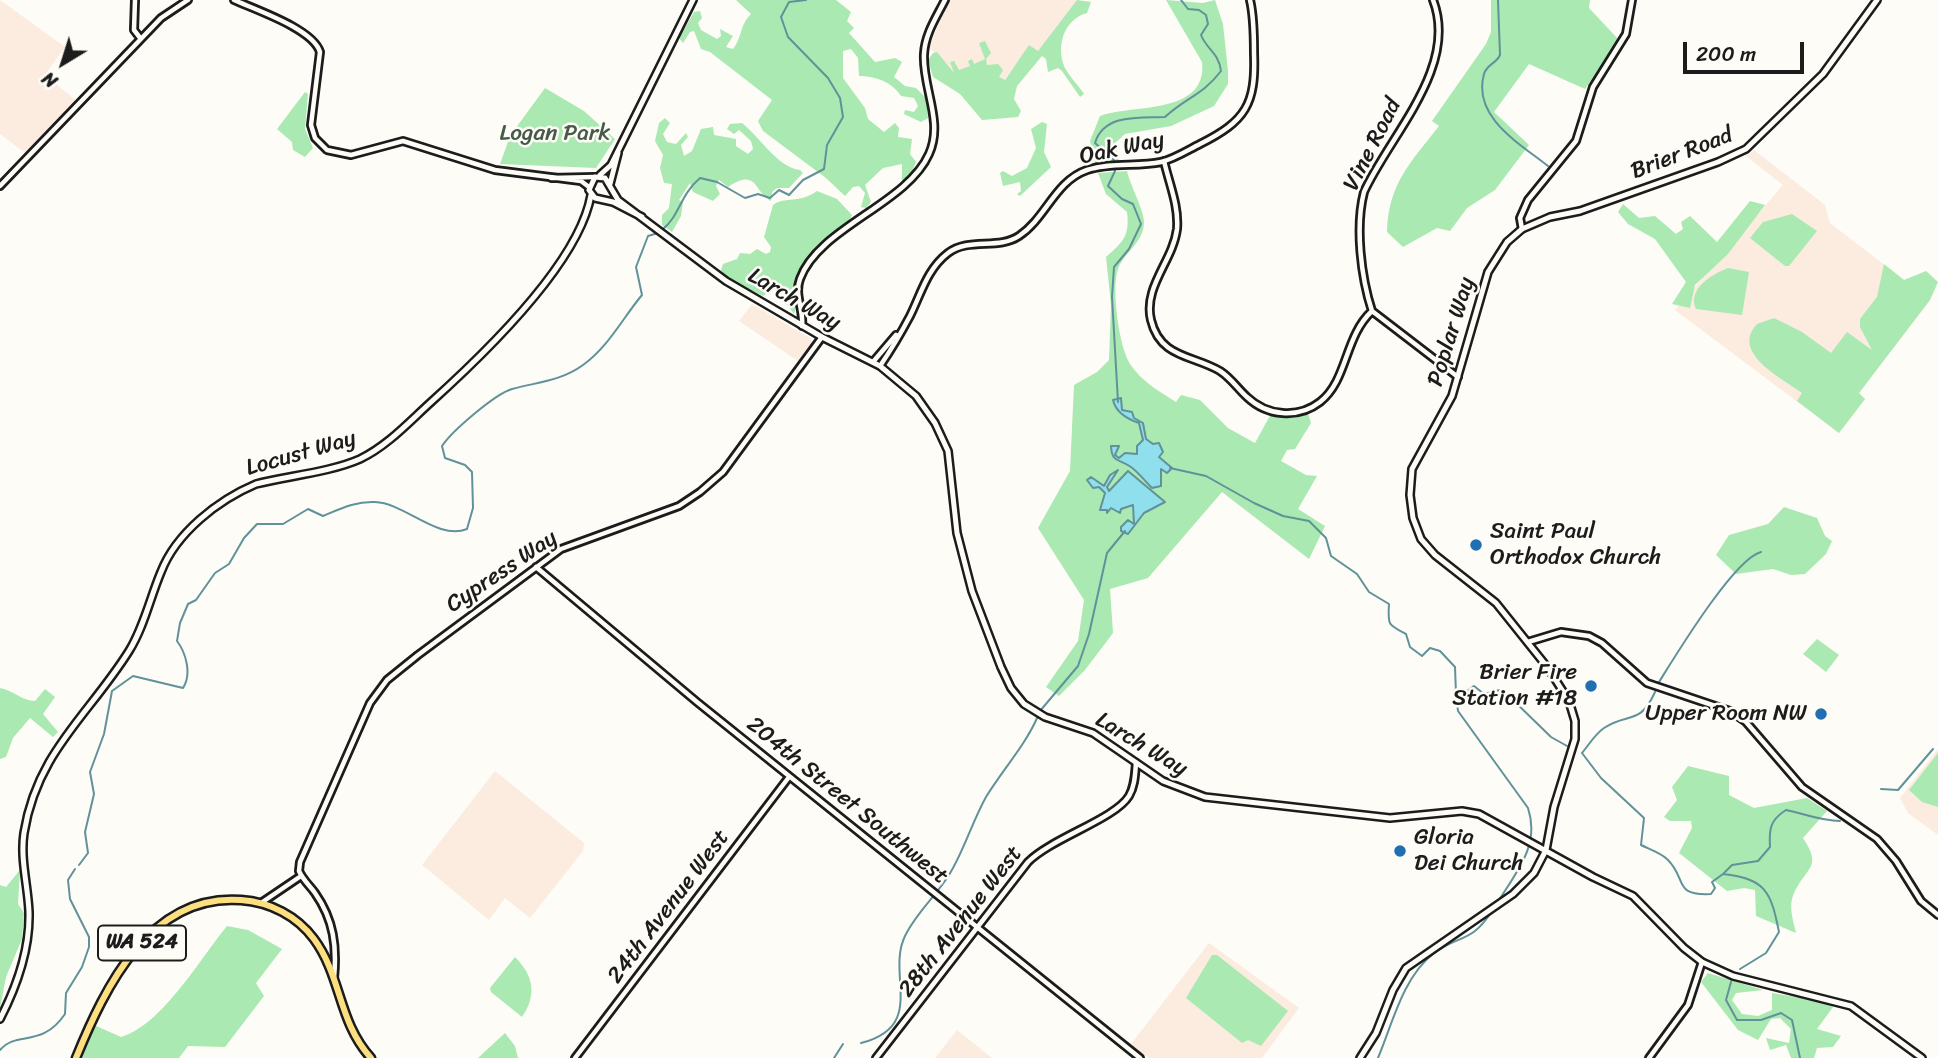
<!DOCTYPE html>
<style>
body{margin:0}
#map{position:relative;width:1938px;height:1058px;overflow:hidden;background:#fdfcf7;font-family:Sriracha,sans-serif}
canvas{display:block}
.north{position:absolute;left:28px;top:28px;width:70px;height:70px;-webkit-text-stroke:5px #fdfcf7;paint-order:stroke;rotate:218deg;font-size:19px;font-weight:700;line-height:28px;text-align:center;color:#1c1c1c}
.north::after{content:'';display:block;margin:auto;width:24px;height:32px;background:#1c1c1c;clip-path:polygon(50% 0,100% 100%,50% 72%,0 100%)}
.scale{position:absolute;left:1683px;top:42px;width:121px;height:32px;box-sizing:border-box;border:4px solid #1c1c1c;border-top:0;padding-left:9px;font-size:21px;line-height:24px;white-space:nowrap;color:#1c1c1c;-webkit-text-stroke:5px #fdfcf7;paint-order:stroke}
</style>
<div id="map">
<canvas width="1938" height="1058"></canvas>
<div class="north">N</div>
<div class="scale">200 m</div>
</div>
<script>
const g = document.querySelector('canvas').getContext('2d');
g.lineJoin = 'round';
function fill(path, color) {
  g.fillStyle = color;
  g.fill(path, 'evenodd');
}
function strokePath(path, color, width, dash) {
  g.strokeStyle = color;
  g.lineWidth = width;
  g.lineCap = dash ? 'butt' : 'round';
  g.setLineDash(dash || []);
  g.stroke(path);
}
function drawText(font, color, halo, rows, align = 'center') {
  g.font = font + ' Sriracha,sans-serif';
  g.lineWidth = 5;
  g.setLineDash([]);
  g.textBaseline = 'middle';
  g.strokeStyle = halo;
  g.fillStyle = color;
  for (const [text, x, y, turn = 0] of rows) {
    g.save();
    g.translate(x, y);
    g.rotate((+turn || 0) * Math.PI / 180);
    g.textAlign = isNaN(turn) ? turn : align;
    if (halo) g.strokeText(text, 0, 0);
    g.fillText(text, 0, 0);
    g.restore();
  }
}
fill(new Path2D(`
 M0,0L65,47L45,75L79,103L28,155L0,134Z
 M949,0H1078L1038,52L1029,46L999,87L956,76L929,47Z
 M1754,150L1825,205L1830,223L1930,300L1859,393L1865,399L1839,433L1675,310L1783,185L1746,156Z
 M752,304L810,338L812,343L798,361L739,321Z
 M1938,749V835L1908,813L1900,798Z
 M495,771L584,843L583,851L530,918L505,898L489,920L422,865Z
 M1209,943L1299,1008L1262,1058H1149L1131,1044Z
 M957,1030L992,1058H935Z`), '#fbecdf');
fill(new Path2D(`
 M736,0H836L851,12L847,21L854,28L849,33L875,62L895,58L902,62L894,77L905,86L916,88L926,98L928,118L921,122L904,114L905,110L914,112L918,106L914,98L901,96C892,82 876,76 859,76L858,58L851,49L843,51V78L865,108L868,119L884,132L895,123L899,128L898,137L912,139L910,154L916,162L911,174L902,182V164L883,168L865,185L871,202L866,208L861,207L865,193L859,186L853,187L845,196L826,178L763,131L758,121L772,100L710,52L701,49L694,31L690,32L683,43L679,38L694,12L700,11L702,18L698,23L701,30L717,39L721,36L720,29L733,36L726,47L733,49C742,38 740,24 751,14Z
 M1077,0L1091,2L1087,13C1065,19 1056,44 1064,66C1069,77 1078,84 1084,94L1080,97L1062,71L1058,68L1048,72L1046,59L1042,56L1017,86L1014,99L1021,111L1018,117L982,120L960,94L933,77L928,60L933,53L937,52L954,73L950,62L954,61L959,70L970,66L968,61L972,59L974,64L985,59L979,43L985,41L991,53L986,59L987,65L998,64L1003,70L999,77L1005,80L1029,45L1038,51Z
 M1166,0L1203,3L1215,0L1223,24L1228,71V84L1214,106L1171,126L1125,134L1115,143L1119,161L1095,163L1090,141L1100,116C1130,104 1208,116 1202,62Z
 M1491,0H1590L1589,8L1619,40L1585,89L1529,64L1494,112L1529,145L1495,190L1467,208L1450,231L1437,228L1403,247L1387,232C1388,184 1411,162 1439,126L1432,121L1486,44L1491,32Z
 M545,88L584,111L615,139L596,168L500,164L510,136Z
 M305,92L308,94L305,129L313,148L305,157L293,150L292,142L277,129Z
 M665,118L670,123L663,134L667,142L676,144L686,133L688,137L681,145L684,156L692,151L701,129L713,127L714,135L736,139V146L748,154L753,149L751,141L739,130L734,134L727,129L730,124L742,123C761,138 777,167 800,170L803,173L789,188H777L772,192L771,201C754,193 758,167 728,187L719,180L716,186L720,194L713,201L693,192L690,183L679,200L683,202L681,216L672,232L662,225V215L669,208L672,184L664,183L660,168L663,155L655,141L659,123Z
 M1042,122L1047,124L1044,152L1051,167L1020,196L1017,194L1021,191L1020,182L1003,186L1000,173L1003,171L1012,176L1027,168L1036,148L1031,129Z
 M1127,171C1130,185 1144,210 1144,222C1144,243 1124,252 1118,269C1111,288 1119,347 1130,364C1142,382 1159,391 1176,402L1181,395L1200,400L1228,428L1255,443L1272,412L1307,410L1311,423L1295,449L1287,450L1281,461L1306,475L1317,476L1298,509L1325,526L1309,559L1222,492L1148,578L1110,589L1113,633L1085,670L1059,696L1046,687L1078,641L1084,600L1038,528L1070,471L1074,385L1097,372L1109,360L1111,305L1106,257C1123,242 1130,236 1127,212L1106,194L1098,173Z
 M817,191L837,199L852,215C848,227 814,247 802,266C793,282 800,298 794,314L786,303V294L763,274L767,293L763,296L726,278L721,270L723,264L737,259L740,253L750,254L757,249L766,254L770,252L771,247L764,237L773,205C785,196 799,204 817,191Z
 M1750,201L1765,205L1728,254L1695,285L1690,308L1672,304L1686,282L1655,239L1628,224L1618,212L1623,204L1639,218L1655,216L1676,234L1683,229L1681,222L1690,216L1717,242Z
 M1792,214L1817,231L1789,266H1785L1750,238L1763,222Z
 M1884,264L1904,280L1926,271L1938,282L1930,300L1859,393L1865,399L1839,433L1797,401L1802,393C1782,378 1730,353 1757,324L1774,318L1802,332L1831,353L1847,332L1872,350L1860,327V319L1877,297Z
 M1728,268L1749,272L1742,315L1696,309C1687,289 1712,274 1728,268Z
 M1784,507L1817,518L1825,536L1832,541L1826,554L1805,574L1791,575L1773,569L1736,574L1716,555L1729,535L1768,524Z
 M1817,639L1839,655L1826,672L1803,654Z
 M0,688C13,690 22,701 35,701L45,689L55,697L43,714L58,732L53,737L30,718L13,738L6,757L0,759Z
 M1938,753V807L1922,802L1909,790Z
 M1688,766L1729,776V795L1754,808L1807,798L1827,811L1803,838C1823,868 1806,867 1794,893C1788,905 1793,920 1796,933L1756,916L1755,890L1744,888L1727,891L1679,853L1692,828L1691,821H1670L1664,817L1677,800L1672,787Z
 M20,870L18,904L24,913L22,939L6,977L0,1008V885L6,887Z
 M227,926L248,930L282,949L256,983L264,996L225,1047L188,1046L179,1058H82L94,1025L121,1037C162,1025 199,960 227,926Z
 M1212,955H1217L1288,1011L1261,1046L1248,1040L1242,1043L1186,998Z
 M515,957C534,976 537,995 522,1017L491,992L490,988Z
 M1708,973L1763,990L1736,993L1732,1000L1742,1014L1758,1016L1772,1010V993L1820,1001L1833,1007L1817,1029L1841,1036L1833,1047L1817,1048L1814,1058H1791L1786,1045L1770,1050L1766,1038L1789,1043L1791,1029L1780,1018L1771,1019L1758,1040L1738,1030L1701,982Z
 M505,1033L515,1046L518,1058H478Z`), '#aae9b1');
const water = new Path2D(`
 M1121,398L1122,410L1132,412L1134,418L1143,423L1146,439L1153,444L1159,443L1163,452L1159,457L1172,468L1167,473L1161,469V486L1152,488C1145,481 1138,472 1131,467C1119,458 1112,464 1111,446H1119L1115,455L1119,458L1125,453L1137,454V446L1143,440L1139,423C1127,419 1116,413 1113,400Z
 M1118,470L1107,487L1109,491L1128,471L1165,502L1144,513L1128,534L1121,531V527L1128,520L1134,524L1133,505L1121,509L1120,513L1111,508L1107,513V510H1100L1105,493L1099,487L1093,488L1087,480L1091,477L1104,486L1110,475Z`);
fill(water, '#8fdfec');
strokePath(water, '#619199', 2);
strokePath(new Path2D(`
 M1498,0L1500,55C1496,64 1487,64 1484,74C1472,117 1519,143 1548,166
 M663,229C680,215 680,195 700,178L717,182L745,198L758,194L770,198L779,190L789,195L803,180L824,169L827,145L843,117L840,98L828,78L788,37L781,17L789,2L806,0
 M1118,402L1112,297L1114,267L1129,249L1141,224L1133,204L1122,199L1108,186L1115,171L1114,160L1095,143C1104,113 1141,118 1165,117C1185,98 1203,95 1221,71C1219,53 1207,50 1201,35L1208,24L1206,15L1199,10L1188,9L1181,0
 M1170,468L1206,476L1254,503L1283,516L1309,521L1326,538L1331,556L1357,574L1369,592L1389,604C1388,625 1387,624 1406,634L1410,647L1422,656L1430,648L1440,651L1455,667L1456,694H1463L1474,686L1484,694L1500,690V701L1504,704L1513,700L1551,737L1567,746
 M1659,682C1676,655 1734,559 1761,552
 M1655,692C1640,726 1628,712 1604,728C1595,734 1588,746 1582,753L1601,778L1644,818L1641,845C1649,849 1661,853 1667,859C1688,879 1672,896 1711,894L1715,888L1712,882L1723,874C1766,879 1771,892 1779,932L1766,953L1740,969
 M1456,694L1458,711L1528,808C1540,844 1518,870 1499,900
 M1040,711L1078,666L1089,634L1107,553L1125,531
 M1881,789L1898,790L1933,749
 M79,865L88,853L85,832L94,794L90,772L104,734L112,691L133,676L183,688C192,674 186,653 177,641L180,623L188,604L196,600L215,573L229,564L244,538L257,524H283L308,509L323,516C340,509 356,501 375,502C405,503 438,541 467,529L473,508L472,472L465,465L445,458L442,446C452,431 495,394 512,389C538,382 561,381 583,365C609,346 622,319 642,295L636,267L648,236L658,233
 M1724,873L1732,865L1758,861L1770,847C1769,829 1770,820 1786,810C1805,814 1821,821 1840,821
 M1731,982L1726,1000L1737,1020H1761L1781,1013L1792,1020L1800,1058
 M861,1043C927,1026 886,975 905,936C916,913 936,896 949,875C964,851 972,822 986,797C1003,769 1025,746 1038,716
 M0,1050C17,1030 41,1049 65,1014L66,993L82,967L89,947V937L70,899L68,880L75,869
 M834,1058L843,1044
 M1378,1058C1392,1025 1403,977 1433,954C1460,933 1470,945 1492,911`), '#619199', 2);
const tertiary = new Path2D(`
 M135,0L134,30L141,39
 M234,0C256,10 313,29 320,52L311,125L315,138L327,150L351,155L403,141L495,170L581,181L589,187
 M1433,0C1459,67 1390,135 1364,192C1355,227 1361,277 1372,311L1458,377
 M1164,161C1169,183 1179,206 1177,229C1173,261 1143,287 1151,320C1160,358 1193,355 1220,371C1231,378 1238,389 1247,397C1267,416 1298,419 1320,402C1348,380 1344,337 1372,311
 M551,178L595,177
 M0,186L161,18L188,0
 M1522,229L1520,218L1528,200L1576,141L1593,87L1626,34L1632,0
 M802,326C804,310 794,295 800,279C818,228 907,204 929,154C944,122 922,87 924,54C925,34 936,18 945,0
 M873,362L896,335
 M880,366C891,350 901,333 910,316C921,294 927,269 948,253C969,237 998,250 1019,236C1046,218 1055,181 1087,170C1111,162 1137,167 1161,162C1174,159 1188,150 1200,144C1246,121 1256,104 1254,53C1254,35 1254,17 1250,0
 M536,567L697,702L1140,1058
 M1528,642L1561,632L1589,636L1602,643L1647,683L1730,711L1746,722L1802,787L1877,839L1896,861L1921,901L1938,915
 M261,903L301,876
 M334,978C337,947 334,920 315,893C310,886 303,880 299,871L300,862L370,703L387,680L418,655L561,549L679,506L700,492L723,472L822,337
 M575,1058L789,777
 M876,1058L1028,862C1052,838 1115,819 1129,796C1135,786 1135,774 1136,763
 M1649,1058L1688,1005L1702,962`);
const secondary = new Path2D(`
 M600,175L611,165L693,0
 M610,184L618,153
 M642,217L613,202L595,198L589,190L595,177L605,178L618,200L726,281L822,337L880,366L916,396L935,423L948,451L957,533L972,591L1001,667L1011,688L1024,704L1045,717L1093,733L1163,781L1205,797L1390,818L1462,811L1479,814L1593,877L1633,896L1684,948L1702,962L1733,976L1851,1006L1922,1058
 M0,1019C17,986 30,950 29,912C28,886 20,859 24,833C37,752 89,715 129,651C144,627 150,598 161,572C176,533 218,500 256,484C287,476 331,472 360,459C387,446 408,423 430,403C481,357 579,264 591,195
 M1360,1058L1376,1033L1393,990L1406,968L1513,894L1534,873L1546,850L1554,807L1575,739V721L1569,701L1548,668L1496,603L1435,555L1421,539L1413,518L1410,495L1412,469L1452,396L1488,272L1507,242L1522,229L1550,217L1580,211L1718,162L1746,149L1823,74L1877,0`);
const primary = new Path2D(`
 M76,1058C105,987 150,893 241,900C270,902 297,916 314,939C342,977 338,1022 371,1058`);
strokePath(tertiary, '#1c1c1c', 10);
strokePath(secondary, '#1c1c1c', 10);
strokePath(primary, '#1c1c1c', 11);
strokePath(tertiary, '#fdfcf7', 4.5);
strokePath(secondary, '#fdfcf7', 5);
strokePath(primary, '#fddf80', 6);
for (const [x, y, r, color] of [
 [1476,545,7,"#1f6fb2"],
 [1591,686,7,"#1f6fb2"],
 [1821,714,7,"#1f6fb2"],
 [1400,851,7,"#1f6fb2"]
]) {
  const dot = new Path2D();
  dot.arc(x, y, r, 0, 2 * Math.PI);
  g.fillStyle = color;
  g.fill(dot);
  strokePath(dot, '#fdfcf7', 2.5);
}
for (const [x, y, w] of [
 [142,943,88]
]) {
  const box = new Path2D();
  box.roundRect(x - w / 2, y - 17.5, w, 35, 5);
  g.fillStyle = '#fdfcf7';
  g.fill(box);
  strokePath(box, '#1c1c1c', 2);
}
drawText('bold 21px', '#1c1c1c', null, [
 ["WA 524",142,943]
]);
drawText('23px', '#475a49', '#fdfcf7', [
 ["Logan Park",555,134]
]);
drawText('23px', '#1c1c1c', '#fdfcf7', [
 ["Vine Road",1373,145,-63],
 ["Oak Way",1122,149,-12],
 ["Brier Road",1682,154,-21],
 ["Larch Way",794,300,30],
 ["Poplar Way",1452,332,-73],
 ["Locust Way",301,454,-16],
 ["Cypress Way",502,572,-34],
 ["Larch Way",1141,745,31],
 ["204th Street Southwest",847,801,39],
 ["24th Avenue West",669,907,-53],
 ["28th Avenue West",961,922,-52]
]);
drawText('23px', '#1c1c1c', '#fdfcf7', [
 ["Saint Paul",1490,532],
 ["Orthodox Church",1490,558],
 ["Brier Fire",1577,673,"right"],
 ["Station #18",1577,699,"right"],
 ["Upper Room NW",1807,714,"right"],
 ["Gloria",1414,838],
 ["Dei Church",1414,864]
], 'left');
</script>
